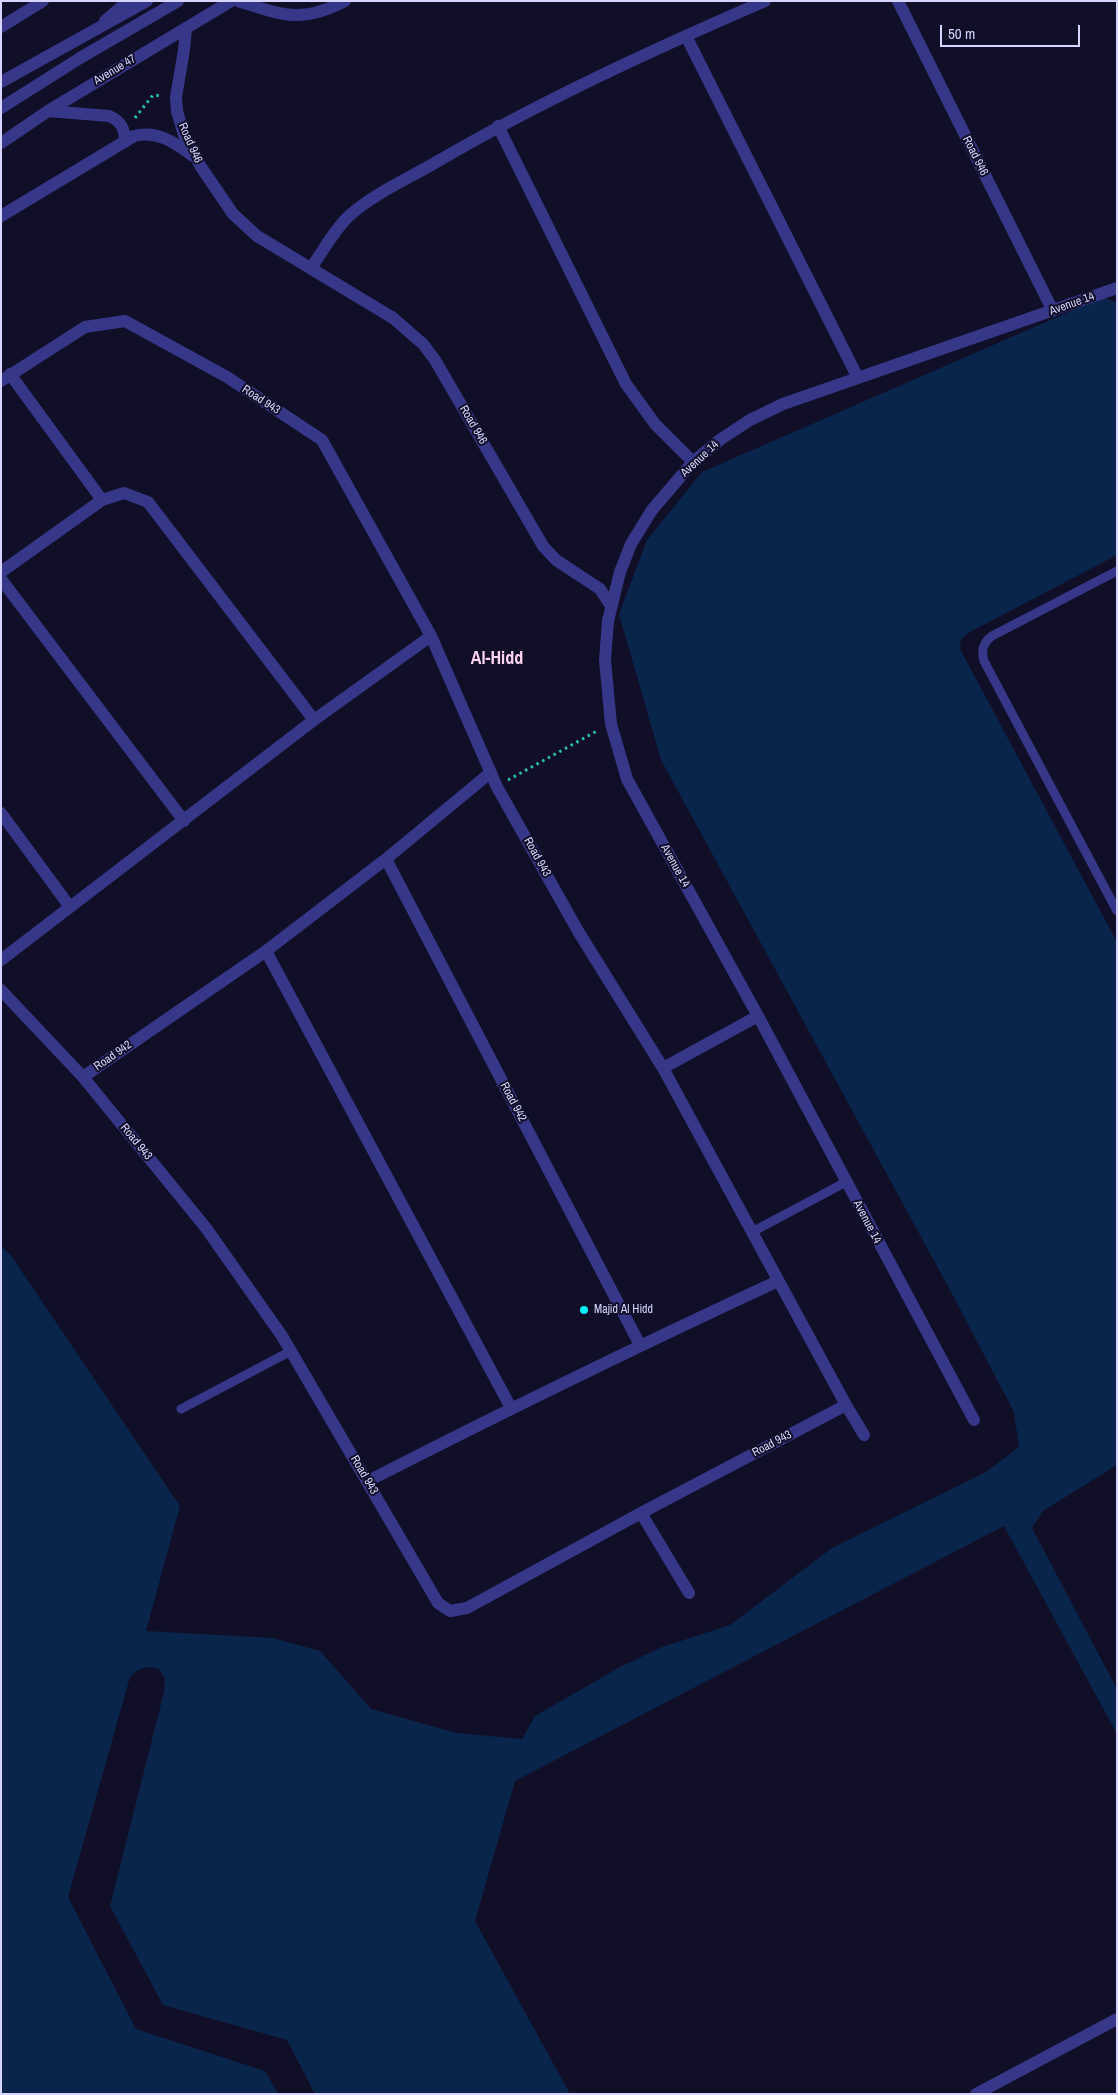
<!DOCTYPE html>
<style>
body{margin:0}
#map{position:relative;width:1118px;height:2095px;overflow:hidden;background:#110e27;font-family:"Archivo Narrow",sans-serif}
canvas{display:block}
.frame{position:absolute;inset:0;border:2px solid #d7d4ff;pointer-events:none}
.scale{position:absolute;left:940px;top:25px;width:140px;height:22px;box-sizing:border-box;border:2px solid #d7d4ff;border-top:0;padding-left:6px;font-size:15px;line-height:18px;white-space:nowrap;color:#d7d4ff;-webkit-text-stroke:4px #110e27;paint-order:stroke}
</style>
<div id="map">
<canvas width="1118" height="2095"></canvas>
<div class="frame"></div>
<div class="scale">50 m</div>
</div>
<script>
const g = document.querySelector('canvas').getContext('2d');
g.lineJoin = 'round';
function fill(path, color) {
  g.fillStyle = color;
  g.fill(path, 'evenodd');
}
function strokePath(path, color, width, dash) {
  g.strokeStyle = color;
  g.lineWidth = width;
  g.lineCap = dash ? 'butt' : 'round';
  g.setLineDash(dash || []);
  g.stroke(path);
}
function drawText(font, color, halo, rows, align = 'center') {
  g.font = font + ' "Archivo Narrow",sans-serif';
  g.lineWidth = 4;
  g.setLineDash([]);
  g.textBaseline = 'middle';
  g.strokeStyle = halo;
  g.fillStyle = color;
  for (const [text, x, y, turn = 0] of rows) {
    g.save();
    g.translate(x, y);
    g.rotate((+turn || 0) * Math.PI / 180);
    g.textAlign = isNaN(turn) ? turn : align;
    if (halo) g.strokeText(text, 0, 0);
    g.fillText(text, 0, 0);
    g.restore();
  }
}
fill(new Path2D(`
 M1103,297L1117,303V555L970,632L961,639L960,649L1117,942V1465L1043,1511L1032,1528L1117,1689V1734L1004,1526L515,1781L475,1921L570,2094H315L287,2040L163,2005L110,1906L164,1692L165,1679L159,1669C146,1665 139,1668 130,1677L68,1897L136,2029L265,2071L278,2094H1V1245L12,1257L180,1506L146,1631L273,1638L320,1651L371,1709L457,1733L522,1739L535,1716L620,1667L662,1647L730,1625L832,1548L986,1472L1019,1447L1014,1412L950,1290L661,760L619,614L647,540L702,472Z`), '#09254b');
strokePath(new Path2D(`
 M135,118L153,95L162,96
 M508,780L597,731`), '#29bfaf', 3, [2.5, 4]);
strokePath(new Path2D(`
 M1117,571L992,636C983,643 981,650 984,661L1117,911
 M752,1232L846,1182
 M181,1409L291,1351`), '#373789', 9);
strokePath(new Path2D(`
 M238,1C283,15 301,24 345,1
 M898,1L1053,311
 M105,21L128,1
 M1,27L43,1
 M186,28L184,50L176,97L177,111L184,135L201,167L233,214L257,236L393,318L423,344L435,360L543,546L556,560L600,589L611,606
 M686,36L858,378
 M498,126L626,384L655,424L693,462
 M1,216L134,136C158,130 175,143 193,156
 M311,268C323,251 334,230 349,216C370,196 407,179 433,164C539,102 652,50 765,1
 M10,374L102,500
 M1,381L85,327L125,321L227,377L322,440L431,636L497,787L578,931L663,1068L846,1405L864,1435
 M1,572L102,500L124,493L148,502L314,720
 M1,579L184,821
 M1,813L70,907
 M386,859L640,1345
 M266,951L511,1408
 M1,960L314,720L431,636
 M1,990L83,1077L206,1228L282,1336L438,1603L450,1611L467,1608L641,1513L846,1405
 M663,1068L758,1016
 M83,1077L266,951L386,859L490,773
 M974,1420L758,1016L627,779L611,724L605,660L608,621L620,572L631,544L652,510L693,462L721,439L750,420L783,404L1117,288
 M368,1481C503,1412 640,1345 778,1281
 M641,1513L689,1593
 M976,2094L1117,2019`), '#373789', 12);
strokePath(new Path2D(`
 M1,82L147,1
 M1,108L80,58L178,1
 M48,111L109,116C121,121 125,129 125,142
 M1,143L48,111L231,1`), '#373789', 12);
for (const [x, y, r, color] of [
 [584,1310,5,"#00f2ff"]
]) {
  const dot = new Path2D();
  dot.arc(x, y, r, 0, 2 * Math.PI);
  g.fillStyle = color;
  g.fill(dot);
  strokePath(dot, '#110e27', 2);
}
drawText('12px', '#d7d4ff', '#110e27', [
 ["Avenue 47",115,70,-31],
 ["Road 946",190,143,66],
 ["Road 946",975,156,63],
 ["Avenue 14",1072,304,-20],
 ["Road 943",261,400,33],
 ["Road 946",473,425,60],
 ["Avenue 14",700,459,-43],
 ["Road 943",537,857,61],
 ["Avenue 14",675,866,61],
 ["Road 942",113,1056,-35],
 ["Road 942",513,1102,62],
 ["Road 943",136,1142,51],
 ["Avenue 14",867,1222,62],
 ["Road 943",772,1444,-28],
 ["Road 943",364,1475,60]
]);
drawText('12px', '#d7d4ff', '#110e27', [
 ["Majid Al Hidd",594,1310]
], 'left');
drawText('bold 18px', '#ffd6f2', '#110e27', [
 ["Al-Hidd",497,659]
]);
</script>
